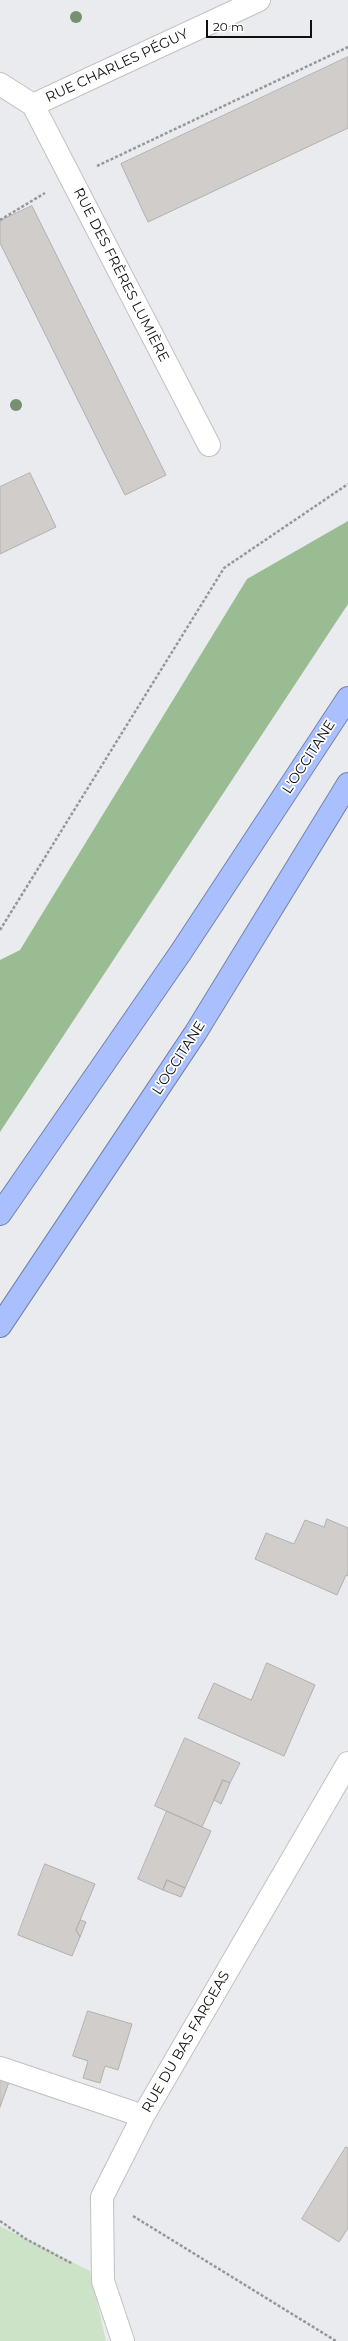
<!DOCTYPE html>
<meta charset="utf-8">
<style>
body{margin:0}
#map{position:relative;width:348px;height:2341px;overflow:hidden;background:#eaebee;font-family:Montserrat,sans-serif}
canvas{display:block}
.scale{position:absolute;left:206px;top:20px;width:106px;height:18px;box-sizing:border-box;border:2px solid #0f0f10;border-top:0;padding-left:5px;font-size:12px;line-height:14px;white-space:nowrap;color:#0f0f10;-webkit-text-stroke:3px #fff;paint-order:stroke}
</style>
<div id="map">
<canvas width="348" height="2341"></canvas>
<div class="scale">20 m</div>
</div>
<script>
const g = document.querySelector('canvas').getContext('2d');
g.lineJoin = 'round';
function fill(path, color) {
  g.fillStyle = color;
  g.fill(path, 'evenodd');
}
function strokePath(path, color, width, dash) {
  g.strokeStyle = color;
  g.lineWidth = width;
  g.lineCap = dash ? 'butt' : 'round';
  g.setLineDash(dash || []);
  g.stroke(path);
}
function drawText(font, color, halo, rows, align = 'center') {
  g.font = font + ' Montserrat,sans-serif';
  g.lineWidth = 3.5;
  g.setLineDash([]);
  g.textBaseline = 'middle';
  g.strokeStyle = halo;
  g.fillStyle = color;
  for (const [text, x, y, turn = 0] of rows) {
    g.save();
    g.translate(x, y);
    g.rotate((+turn || 0) * Math.PI / 180);
    g.textAlign = isNaN(turn) ? turn : align;
    if (halo) g.strokeText(text, 0, 0);
    g.fillText(text, 0, 0);
    g.restore();
  }
}
fill(new Path2D(`
 M0,2226L90,2271L106,2341H0Z`), '#cde3c7');
fill(new Path2D(`
 M348,521V604L0,1132V960L20,950L247,579Z`), '#99bc92');
const building = new Path2D(`
 M348,57V128L148,222L121,164Z
 M32,206L166,475L125,495L0,243V221Z
 M30,473L56,527L0,554V487Z
 M327,1519L348,1528V1576L346,1575L337,1595L255,1559L266,1533L294,1544L305,1520L324,1527Z
 M267,1663L315,1685L284,1756L198,1718L214,1683L251,1700Z
 M185,1738L240,1763L230,1783L223,1780L202,1827L155,1806Z
 M223,1780L230,1783L221,1804L214,1800Z
 M167,1811L211,1831L185,1888L167,1880L163,1890L138,1879Z
 M45,1864L95,1884L76,1930L80,1937L72,1956L18,1935Z
 M167,1880L185,1888L181,1897L163,1890Z
 M81,1920L86,1922L80,1937L76,1930Z
 M88,2011L132,2024L118,2070L105,2066L100,2083L83,2078L88,2061L73,2056Z
 M0,2078L9,2082L0,2107Z
 M346,2147L348,2148V2228L339,2242L302,2219Z`);
fill(building, '#d0cdcb');
strokePath(building, '#b3afad', 1);
const minor = new Path2D(`
 M0,84L33,105L259,0
 M33,105L209,445
 M0,2068L143,2116
 M123,2341L103,2281L102,2197L143,2116L348,1763`);
const highway = new Path2D(`
 M0,1214L181,952L348,698
 M0,1326L196,1032L348,784`);
strokePath(minor, '#c0c1c4', 24);
strokePath(highway, '#7482ab', 24);
strokePath(new Path2D(`
 M97,166L348,47
 M0,220L45,193
 M0,930L224,568L348,484
 M133,2216L336,2341
 M0,2221L26,2239L73,2264`), '#969799', 2.5, [3, 2]);
strokePath(minor, '#fff', 22);
strokePath(highway, '#aac0fe', 22);
g.fillStyle = '#769071';
for (const [x, y] of [
 [76,17],
 [16,405]
]) {
  g.beginPath();
  g.arc(x, y, 6, 0, 2 * Math.PI);
  g.fill();
}
drawText('14px', '#0f0f10', '#fff', [
 ["RUE CHARLES PÉGUY",117,66,-25],
 ["RUE DES FRÈRES LUMIÈRE",121,275,63],
 ["L'OCCITANE",309,757,-57],
 ["L'OCCITANE",179,1058,-57],
 ["RUE DU BAS FARGEAS",186,2042,-60]
]);
</script>
